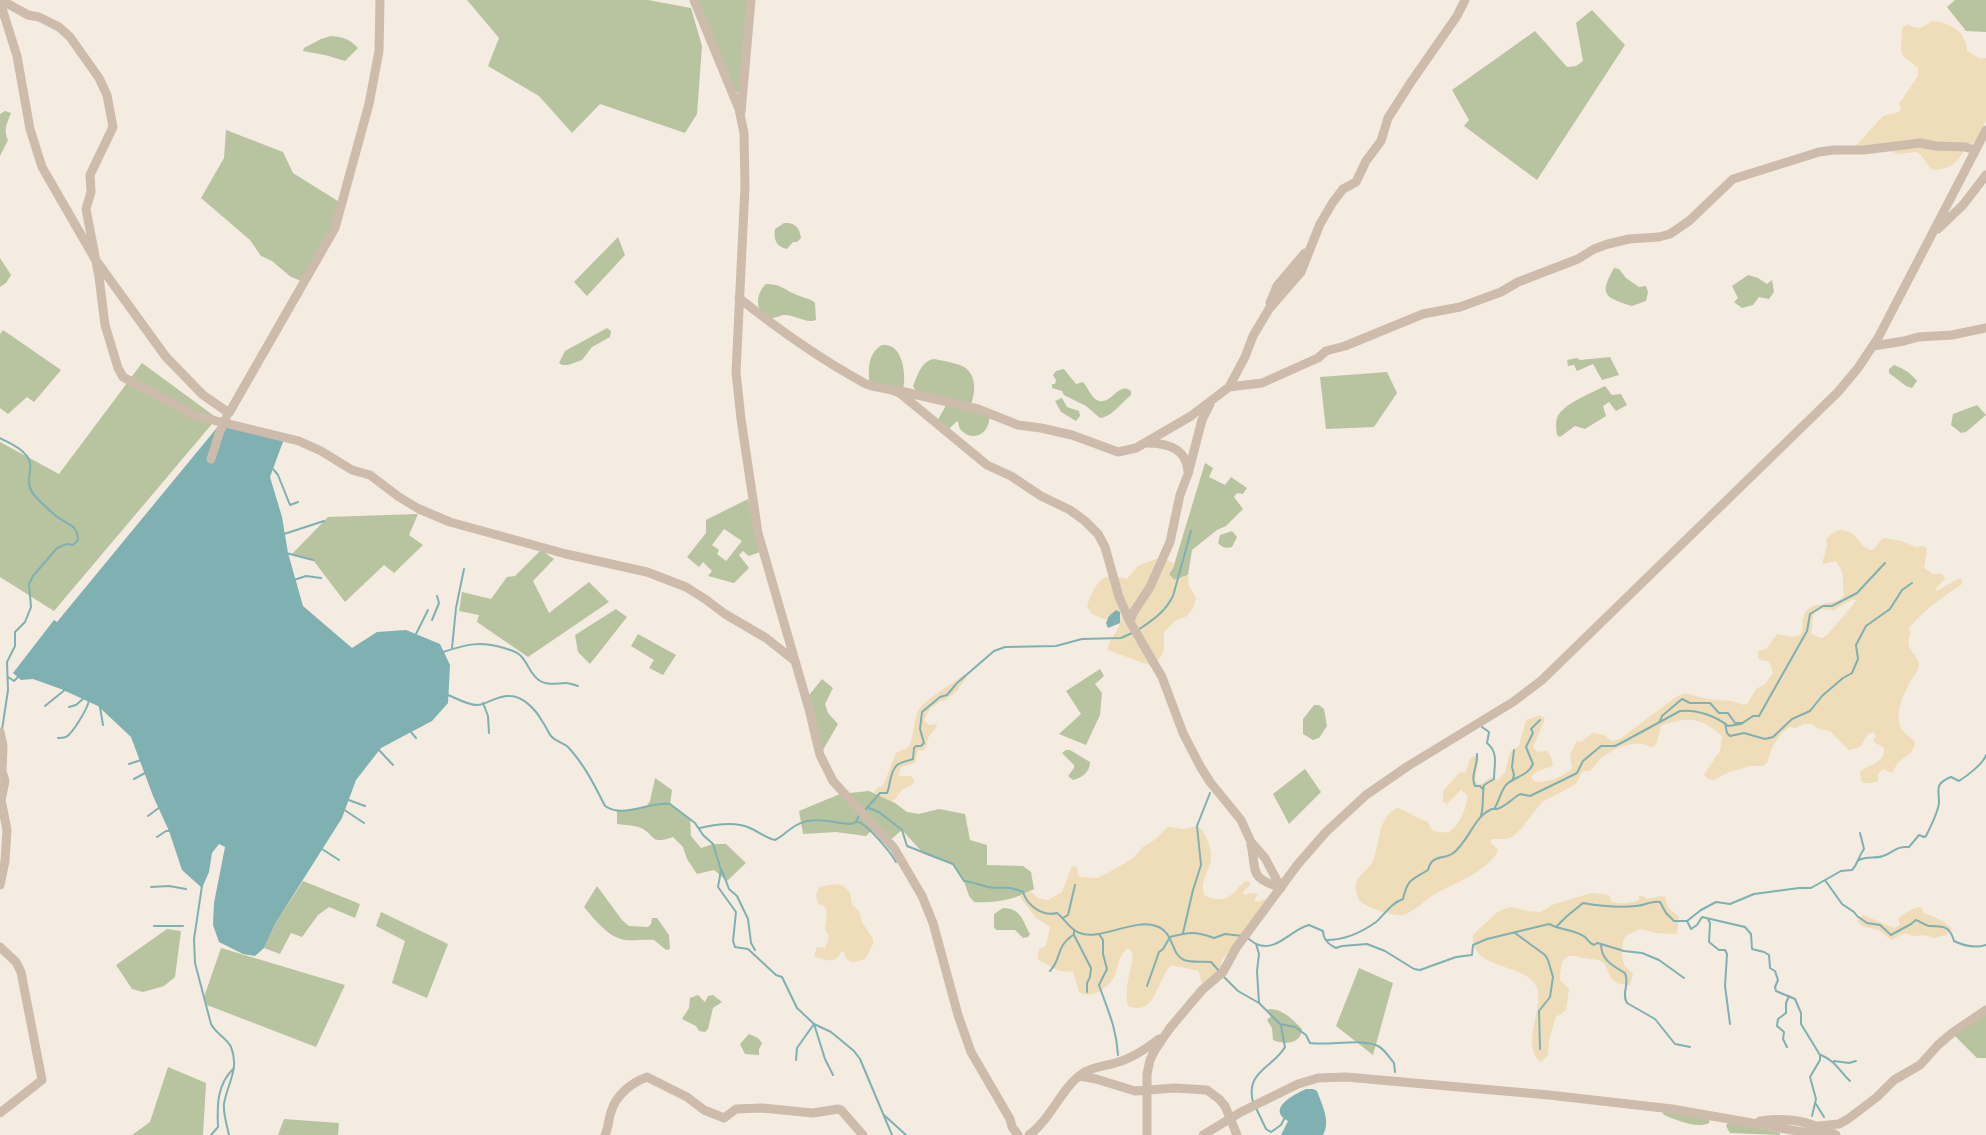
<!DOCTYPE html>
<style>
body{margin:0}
canvas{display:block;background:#f4ebe1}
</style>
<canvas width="1986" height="1135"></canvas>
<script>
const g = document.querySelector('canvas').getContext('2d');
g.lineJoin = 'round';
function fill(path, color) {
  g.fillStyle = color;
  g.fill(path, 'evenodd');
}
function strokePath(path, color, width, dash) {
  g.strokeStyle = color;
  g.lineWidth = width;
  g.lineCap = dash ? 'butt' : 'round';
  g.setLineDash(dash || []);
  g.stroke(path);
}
fill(new Path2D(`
 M467,0H648L691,8L702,46L697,114L685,133L600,104L572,133L539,96L488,66L499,38Z
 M698,0H751L743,90L736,93Z
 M1955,0H1986V32L1966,31L1947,7Z
 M1592,10L1625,45L1537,180L1464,126L1469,120L1452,90L1535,31L1567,67L1576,66L1583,61L1576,23Z
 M331,36C343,37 350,39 358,48L345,61L325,55L303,51L304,48L321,39Z
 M5,111L11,113C7,123 3,130 8,140L0,156V114Z
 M226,130L283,152L293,173L341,203L335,228L304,282L291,277L272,261L261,256L250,240L201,198L224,158Z
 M784,223C795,222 800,228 801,238L797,242H793L787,249C777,247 773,240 775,229Z
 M618,237L625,255L587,296L574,282Z
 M0,258L11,275L6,283L0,287Z
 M1614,268L1619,269L1626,278L1639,287L1646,286L1648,292L1646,301L1632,306C1604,297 1599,295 1614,268Z
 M1748,275L1758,278L1767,284L1772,280L1774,292L1769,299L1759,297L1753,305L1742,308L1734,302L1738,298L1732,286Z
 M766,284C786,285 784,291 800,296C806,299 810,298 815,303L816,320C805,324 795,314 783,315C779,316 775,318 771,318C768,316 763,314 761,311C755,303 759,290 766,284Z
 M607,328L611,331L610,337L592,347L582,360L568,365H562L559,363L565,351Z
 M3,330L61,370L34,402L27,397L8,414L0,408V334Z
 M882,345C885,345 888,345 890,346C904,351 907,380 902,392L870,386C868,370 867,354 882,345Z
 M1610,357L1619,375L1602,380L1593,364L1577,371L1574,365L1568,366L1567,360L1577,358L1580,360Z
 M934,359C943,361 957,363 964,367C978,376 975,395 970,407L989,414C992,432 974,443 962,431C958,428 960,425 957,421L946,432L936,423L948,402L919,396L913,386C918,375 921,361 934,359Z
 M142,363L217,418L54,611L0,577V442L59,474Z
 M1894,365C1904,369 1911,373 1917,381L1912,388L1906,386L1889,373V369Z
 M1064,369L1076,384L1083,382C1088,387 1092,400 1099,401C1112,404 1119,381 1131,391V395C1122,402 1112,417 1100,418L1086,406L1064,395L1062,391L1052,388V384H1055L1056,380L1053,375L1056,371Z
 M1387,372L1397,393L1374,427L1326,429L1320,377Z
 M1605,386L1612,395L1621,394L1627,405L1616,411L1609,402L1603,406L1606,416L1585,429L1575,426L1560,437L1557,435C1556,428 1555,420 1559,414C1568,402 1591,393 1605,386Z
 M1062,398L1067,407L1079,411L1080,416L1076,421L1061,412L1055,401Z
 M1977,405L1986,415L1966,432L1961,433L1951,425L1953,414Z
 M1205,463L1213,468L1209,477L1225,485L1231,477L1247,488L1243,494L1237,493L1234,497L1243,509L1226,526L1217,530L1192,550L1188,575L1174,580L1169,574L1173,568Z
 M748,499L760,552L749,556L743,551L739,555L749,568L734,583L708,576L712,571L703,562L699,567L687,557L706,533V520ZM724,529L742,541L726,561L717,554L719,550L712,545Z
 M418,514L409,535L423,545L394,573L384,565L345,602L313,560L292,554L328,517Z
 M1232,531L1237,537L1232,547C1225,549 1222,547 1218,543L1220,535Z
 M541,550L554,559L533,581L549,613L589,582L609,602L528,657L477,622L479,615L459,611L462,592L491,599L507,577L515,576Z
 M616,609L627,617L590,664L578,652L575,635Z
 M638,634L676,655L663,675L649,668L654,660L631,646Z
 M1100,669L1104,676L1095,684L1102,693L1100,715L1086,745L1059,734L1081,714L1066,691Z
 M822,679L833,688L825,704L828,713L838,724L820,755L806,699Z
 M1314,705H1319L1324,709L1327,726L1319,738L1313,740L1303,734V719Z
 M1066,750H1070L1090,762C1090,772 1082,778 1073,780L1068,776L1074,768V765L1062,753Z
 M1305,769L1321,792L1289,824L1273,794Z
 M655,778L672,790L670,804L690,819L691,836L701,848L713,844H726L746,863L727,881L714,870L697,874L687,859L683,847L673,837C649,845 657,836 641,828C634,825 624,825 617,824V811L646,807L650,801Z
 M869,791L895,803L907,812L919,814L939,809L965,814L970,840L987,845V865L1023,866L1031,872L1034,889C1013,900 998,903 974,902L969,896L964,881L953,865L924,854L902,830L889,841L875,827L866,836L836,832L803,834L799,811L840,794Z
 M303,881L360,904L355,918L329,907L318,915L302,937L291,933L280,954L264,948L275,924Z
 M597,886L622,920L629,926L648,927L651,924L652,918H657L669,935L670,949L666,950L654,940C645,939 634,941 625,940C608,937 595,920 584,907Z
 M1003,908C1022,909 1022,920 1030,934L1028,937L1023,938L1015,930H996L994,927V914Z
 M381,912L448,944L427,998L392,983L405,941L376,926Z
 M167,929L181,931L175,977L164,986L143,992L132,989L116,965Z
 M221,948L345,985L316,1047L207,1005L204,997Z
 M1359,968L1393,983L1373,1055L1336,1026Z
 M698,995L705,1002L708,996L713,995L722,1002L713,1008L708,1029L705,1032L699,1031L696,1026L682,1019L689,1008L690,998Z
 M1271,1009C1284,1010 1293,1020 1302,1029C1301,1044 1285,1045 1273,1040L1272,1028L1267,1020L1271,1016L1266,1010Z
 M1986,1010V1058H1977L1952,1033Z
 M749,1034L758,1038L762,1043L759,1049V1055L745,1054L740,1044Z
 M168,1067L206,1083L203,1135H132L150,1122Z
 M1662,1112L1710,1118L1709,1123C1697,1129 1676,1120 1664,1115Z
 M284,1119L339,1123L338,1135H278Z
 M1729,1121L1780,1133V1135L1730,1133L1726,1126Z`), '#b8c4a0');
fill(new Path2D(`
 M1932,21C1951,23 1966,31 1967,51L1979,58H1986V121L1975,142L1965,147C1960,162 1947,172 1931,169L1920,154L1916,152L1898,154L1883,148L1852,150L1883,116L1899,112L1901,109L1899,104L1918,76V68L1903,56L1901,51L1902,28L1907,24C1918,30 1922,29 1932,21Z
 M1840,530C1859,531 1857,546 1871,550C1878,547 1878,541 1884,538L1901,541L1916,547L1922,546L1926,547L1927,550L1924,568L1933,574H1942L1945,578L1935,590L1937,591L1958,579H1962V584C1942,597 1924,610 1908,629L1911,632C1903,650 1916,651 1919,664C1920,670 1912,677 1910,682C1899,703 1889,726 1914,740L1915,745L1911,753L1898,762L1892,773L1883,769L1878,774V781C1873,783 1867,785 1861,781L1860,772C1869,763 1885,765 1884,748L1873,741L1876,736L1874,732L1868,734L1860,747L1849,750L1830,731L1819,729L1812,724H1804L1796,728L1790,727L1781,733L1772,748L1767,763L1763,766H1751L1729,772L1713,780L1706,778L1704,774L1720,751L1722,736C1699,716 1690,717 1662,725C1658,731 1660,737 1655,746L1650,747C1637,738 1615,748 1604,756C1599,760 1595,766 1590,771H1583L1576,784L1542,802L1520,830L1512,837L1507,839H1491V843L1498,850C1492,869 1451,885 1435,894C1425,900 1414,912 1403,915C1395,917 1365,907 1360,901C1356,896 1355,888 1356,882C1360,874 1370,868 1373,860C1381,841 1377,819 1397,808C1409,811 1416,819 1427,821L1432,830C1437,832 1443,833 1448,832C1458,829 1469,804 1467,795L1461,790L1447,804L1443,802V791L1459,773L1466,772L1470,759L1477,754L1479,760L1475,780L1478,784H1482L1491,777L1498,780L1505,772L1510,752L1519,746L1526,720L1540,715L1545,719L1533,747L1537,752L1546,751L1550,754L1553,765C1545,770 1535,769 1531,778L1536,782C1549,782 1564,777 1572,768L1570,755L1577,741L1581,742L1593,733L1604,735L1612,741L1620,739L1676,697L1685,693L1707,699L1731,701L1744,705L1748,703L1756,689L1765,684L1773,673L1769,661L1760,660L1758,657V651L1766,649L1777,634C1816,644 1795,623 1807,610C1816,601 1841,606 1844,594C1844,592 1843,588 1843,586C1843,571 1844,575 1836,561L1822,564L1827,546L1826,539L1834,532ZM1853,599L1856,600L1852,606L1827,635L1822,638L1811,634L1813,616L1815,613L1821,609L1834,610Z
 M1156,559L1167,560L1174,564L1169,574L1174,580L1188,575L1189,586L1196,598L1193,608L1187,616L1176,620L1164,632C1164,648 1166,659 1149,665L1108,650C1109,635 1124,630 1120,612L1109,616L1107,620L1092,614L1087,606C1090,597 1097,579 1107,577C1113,575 1121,578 1127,579L1138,566Z
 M965,674L967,677L956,692L944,701H940L930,709L924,720L925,722L929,725L936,724L937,726L928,738L926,748L923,751L918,750L915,763L901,767L898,776H911L914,780L913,784L901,791L895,799L891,801L874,793L877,788L883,786L896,753C899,751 904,750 907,748C915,742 912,719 920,708C926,699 955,682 965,674Z
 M1197,826C1206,830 1212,850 1211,860C1209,871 1194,893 1210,898C1215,899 1221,900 1226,898C1234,895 1239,885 1246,881L1250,882V885L1243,892L1244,895L1253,893L1258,894L1254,900L1258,902L1265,899L1268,901L1222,960L1221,964L1224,967L1212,980H1207L1203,984L1201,981L1199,971L1171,965C1156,981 1156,1017 1128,1006C1124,985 1131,974 1133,954L1130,949L1127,948C1112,964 1123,979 1098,992C1091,995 1085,996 1079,992L1073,972L1059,971L1037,959L1039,949L1046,946L1050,927L1036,918L1020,897L1030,891L1038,898L1048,900L1062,892L1072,866L1077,867L1078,875L1081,877L1097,878L1117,868L1133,858L1144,846L1153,841L1168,827L1184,829Z
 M837,884C849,887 851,893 852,905L859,911L862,922L873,939V944L866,958C856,963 847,965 844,952H841C836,964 825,961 814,956L817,947L825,948L829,937L825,929L827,911L824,906L818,904L816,895L819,887Z
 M1591,893L1609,895L1611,901C1616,905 1633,903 1639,900V896H1643L1647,899L1661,896L1665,897L1668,907L1679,917L1677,934L1656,933L1641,929L1627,935L1623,941L1622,955L1624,965L1633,974L1630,985C1601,985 1614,966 1599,960C1595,959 1588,959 1583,958C1562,951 1561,961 1560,980L1569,989L1566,1010L1560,1015L1556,1016L1549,1040L1548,1055L1541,1062C1520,1048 1544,1007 1537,988C1527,961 1471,973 1473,935L1496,913L1504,909L1511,907L1527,911L1541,912L1552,905Z
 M1921,907L1924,913C1935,917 1943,920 1952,929L1946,935L1934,938L1924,935L1913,936L1905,933L1891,940L1879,930L1861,926L1858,921L1863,915L1894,928L1900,925L1898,919C1906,912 1911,909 1921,907Z`), '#efdcb8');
fill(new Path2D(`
 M220,424L284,439L270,477L282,517L288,553L303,606L352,648L377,632L406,630L440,644L450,665L448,703L432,721L381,748L356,780L342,818L275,924L264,948L255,956L243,954L219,942L213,925L214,903L225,847L219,844L212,853L209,872L202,888L182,870L169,831L153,796L131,737L98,706L61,689L33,679L21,680L13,673L54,620L57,622Z
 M1116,610L1120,612V623L1108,628L1106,623L1109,616Z
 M1306,1089H1313L1317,1091C1322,1105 1331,1121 1323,1135H1281L1288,1121C1266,1109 1293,1095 1306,1089Z`), '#7fb0b2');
strokePath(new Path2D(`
 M0,438C9,443 20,447 26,455C37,467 22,480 34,495C41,503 48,509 56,516C67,525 77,523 78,540L73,545L67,544L57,548L33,576L29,584L31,607L25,622L15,632V646L7,662L8,690L2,730
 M273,469L278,475L290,505L298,502
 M284,534L324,521
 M286,553L313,560
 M294,580L306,576L321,578
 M432,620L439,603L437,596
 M1138,630C1153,620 1165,612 1173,596L1191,531
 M416,634L428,610
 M452,648L456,608L464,569
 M443,652C467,644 480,641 504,648C510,650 517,651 521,656C529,665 530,674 540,681C549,686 557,683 566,683C570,683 574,685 578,686
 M8,677L14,681L18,677
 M448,695C456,698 467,705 477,705C486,705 497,695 510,696C523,696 536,710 542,721C546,726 548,733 552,737C557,742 564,743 568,747C584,764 595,786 605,806C624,819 649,801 670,804L695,823L703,835L713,844L721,870L718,887L736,912L733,941L735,947L748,949L776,975L782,977L797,1008L814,1024L825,1059L833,1075
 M483,703L488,716L489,733
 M45,706L66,689
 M69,707L76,705L84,698
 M100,707L103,725
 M1660,721L1662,716L1682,699L1690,703H1710L1719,713H1728L1735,723H1743
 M1725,723L1727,733L1730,736L1744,733L1765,739L1773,737L1792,719L1810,711L1822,696L1843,678L1852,673L1858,659L1856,645L1866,626L1890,609L1902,590L1912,583
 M411,732L416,738
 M58,738C60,738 63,738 66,737C73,733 88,708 89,700
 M378,749L393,765
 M1477,754C1478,765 1470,776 1475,786H1480L1483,789
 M129,764L141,760
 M134,779L145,773
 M1513,779L1514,775L1512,767L1514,750
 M346,799L365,806
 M869,808L879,812L902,830L907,846L953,864L964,881C973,882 980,885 988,887C1004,890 1005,884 1023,892C1027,905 1042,917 1057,913C1065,919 1070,930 1080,933C1099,941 1135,918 1156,926C1175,932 1170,954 1184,960C1192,963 1202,961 1211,962L1219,971
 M343,809L364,823
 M1494,809C1499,802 1501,789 1507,784C1516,776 1528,776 1533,764L1526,747L1533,733L1531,729L1540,720
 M865,810L880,793H887C891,784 889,773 897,765C901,762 908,761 913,759L914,748L916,746H921L924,743L920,729L922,712L940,697L947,695L957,683L994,651L1005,647L1056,646L1082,639L1121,638L1132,633
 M148,816L160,807
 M1481,816C1484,804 1482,796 1484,785L1494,779C1494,764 1499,753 1487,743L1489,732L1482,727
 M857,822C866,822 891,853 896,862
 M700,828C716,824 735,821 750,828C759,832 766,838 775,840C783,836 788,830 795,826C812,815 833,823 851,824L856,822L859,815
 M157,837L166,831H171
 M322,849L339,860
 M1859,860C1867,856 1875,859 1883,856C1895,852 1895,846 1909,847L1919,835L1924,837L1926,836C1930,828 1939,810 1939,802C1939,789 1934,784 1951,777L1959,781C1967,776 1984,763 1986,755
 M722,871L729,889L737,896L748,919L751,943L755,950
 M1825,880L1842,904L1854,912L1857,916L1867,923L1880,925L1891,935L1911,924L1916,920C1920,921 1926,926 1930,926C1943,926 1950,926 1954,941C1964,946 1976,948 1986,945
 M202,886L194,939L195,963L211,1024C216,1034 227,1038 231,1047C240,1069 227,1084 224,1104C223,1114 227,1125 229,1135
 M151,887L169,886L186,889
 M1063,918L1068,915L1075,885
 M1708,919L1710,923L1709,942L1719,950H1725L1727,954L1725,986L1730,1024
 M1687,921L1701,910L1716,902L1730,904L1754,894L1799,888H1811L1841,871L1852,870C1858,864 1858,857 1864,849L1860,833
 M154,926H183
 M1556,927C1565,930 1578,931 1585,937C1588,940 1589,943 1594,945L1597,943L1601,944C1601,960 1613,966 1625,973C1630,984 1621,993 1627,1003L1655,1019L1675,1044L1690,1047
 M1074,930V935L1091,968L1090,977L1087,983V992
 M1183,933L1193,890L1201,865L1197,826L1210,793
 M1515,933L1545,955L1548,960L1553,977L1550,997L1539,1011L1540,1049
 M1099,934L1103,940V954L1107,969L1099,985C1108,1011 1116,1026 1118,1055
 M1246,937L1256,944L1259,954L1257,971L1259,1003L1280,1024L1295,1027L1306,1035L1310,1043C1328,1046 1363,1038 1378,1046C1384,1049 1390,1058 1394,1063L1395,1072
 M1327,940C1344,940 1362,932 1376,922C1385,914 1391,903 1403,899C1408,878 1412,880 1428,870C1432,854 1442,860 1452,854C1468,843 1474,817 1490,810C1492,808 1495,809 1497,809C1505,807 1513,798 1520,794L1530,796L1567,778L1577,773L1583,761L1601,746H1615L1623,742L1680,711C1696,709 1716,716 1728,726L1741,724L1753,716H1759L1807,631L1810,614L1823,606H1832L1857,593L1885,563
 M1256,944C1277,953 1291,929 1309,925L1323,931C1323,939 1329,945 1336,948L1342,946L1367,944L1385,951L1414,969L1420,970L1456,957L1472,955L1473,945L1487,939L1549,924L1556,927L1566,917L1583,903C1600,906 1618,908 1636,906C1644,906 1652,900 1660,902L1666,913L1674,921H1687L1691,929L1697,925L1702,917L1745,927L1751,934L1752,949L1764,952L1769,955L1770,968L1775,971L1778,980L1775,987L1776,991L1795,999L1801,1013V1024L1820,1055V1060L1810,1077L1816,1099L1812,1116
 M1601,944L1624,951L1642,953L1659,960L1684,978
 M1050,971C1063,957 1054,949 1073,935
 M1223,976L1238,991L1259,1003
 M1147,986L1159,952L1163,949L1170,937C1189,932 1195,931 1214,938L1225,934L1242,936
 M1787,1047L1783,1039L1784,1032L1777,1026L1778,1019L1786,1013V1003L1789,996
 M1821,1055C1837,1062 1838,1070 1850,1081
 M796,1060L797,1048L814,1024L831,1032L854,1051L860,1059L892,1135
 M1834,1061L1849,1063L1856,1061
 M1253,1102C1245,1071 1274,1067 1285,1047L1281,1026
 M1816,1104L1824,1117
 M1256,1108L1266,1129L1271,1132L1281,1125L1284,1119
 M884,1115L906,1135
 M211,1135L218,1127C217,1105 217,1084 234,1068`), '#7fb0b2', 2);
strokePath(new Path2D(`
 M1,0L28,15L39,17L59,27L70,37L99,78L107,95L113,127L90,175L91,192L86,209L99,277L105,325L118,368L123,377L196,416L299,441L321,451L352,470L370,475L399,497L419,509L450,522L566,554L647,572L686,587L705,599L725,614L766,638L795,661
 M694,0L739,109L744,133L745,187L736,372L741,419L758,533L809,709L820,755L833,781L894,848L922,896L933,923L958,1015L971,1052L1010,1119L1012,1127L1018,1135
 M0,2L17,56L30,129L42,167L95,259L166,357L203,395L229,413L335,228L369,104L379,51L380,0
 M741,112L751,0
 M1938,229L1963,205L1986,175
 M739,298C779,330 819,358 864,383C876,389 890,387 901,394L987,465L1011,476L1041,496L1070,510L1085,521L1098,534L1105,547L1119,597L1130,622L1162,677L1183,733L1200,766L1210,782L1241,820L1251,842L1265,858L1281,888
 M1270,303L1277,286L1305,253
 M1873,346L1904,341L1918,337L1952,335L1986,328
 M1229,387L1245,357L1253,336L1269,309L1301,272L1320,224L1333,202L1343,189L1356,182L1366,161L1381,141L1388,118L1411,82L1457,16L1465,0
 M896,390L978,409L1018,425L1041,428L1072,435L1118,452L1136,448L1191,416L1229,387L1262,383L1318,358L1326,351L1345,346L1423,314L1460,307L1501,292L1518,282L1578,259L1594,249L1608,244L1629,239L1659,237L1670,234L1689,221L1733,179L1819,152L1834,150H1864L1920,143L1936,146L1965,147L1975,150
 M1147,443C1167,443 1186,448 1188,471
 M211,459L219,434L226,418
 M1130,622L1133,613L1150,587L1170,542L1180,495L1188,474L1202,420L1210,404
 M0,732L3,746L2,771L5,781L1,800L7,830L5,861L0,885
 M1251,844C1257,874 1249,877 1281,888
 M0,947L16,962L21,972L42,1080L0,1113
 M1079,1076L1096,1079L1135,1091L1175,1088L1207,1090L1219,1099L1225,1106L1237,1135
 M1760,1121C1791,1117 1808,1121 1836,1135
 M1818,1126L1839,1124L1848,1119L1877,1097L1894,1080L1920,1065L1938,1045L1952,1033L1986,1010
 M605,1135C609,1127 608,1120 611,1112C616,1095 631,1083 647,1077L687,1097L704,1110L724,1118L736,1109L762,1108L813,1113L838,1109L841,1110L863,1135
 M1029,1135C1051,1119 1062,1087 1082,1074C1093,1066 1103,1067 1115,1063C1131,1059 1146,1049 1159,1039
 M1147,1135V1074L1150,1060L1155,1050L1170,1028L1202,990L1223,972L1236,948L1298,864L1326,832L1366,795L1408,766L1513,702L1542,680L1838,392L1858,368L1878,338L1986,130
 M1203,1135L1241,1112L1298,1084L1318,1078L1346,1077L1549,1095L1672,1109L1820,1135`), '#cdbbac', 9);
</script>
